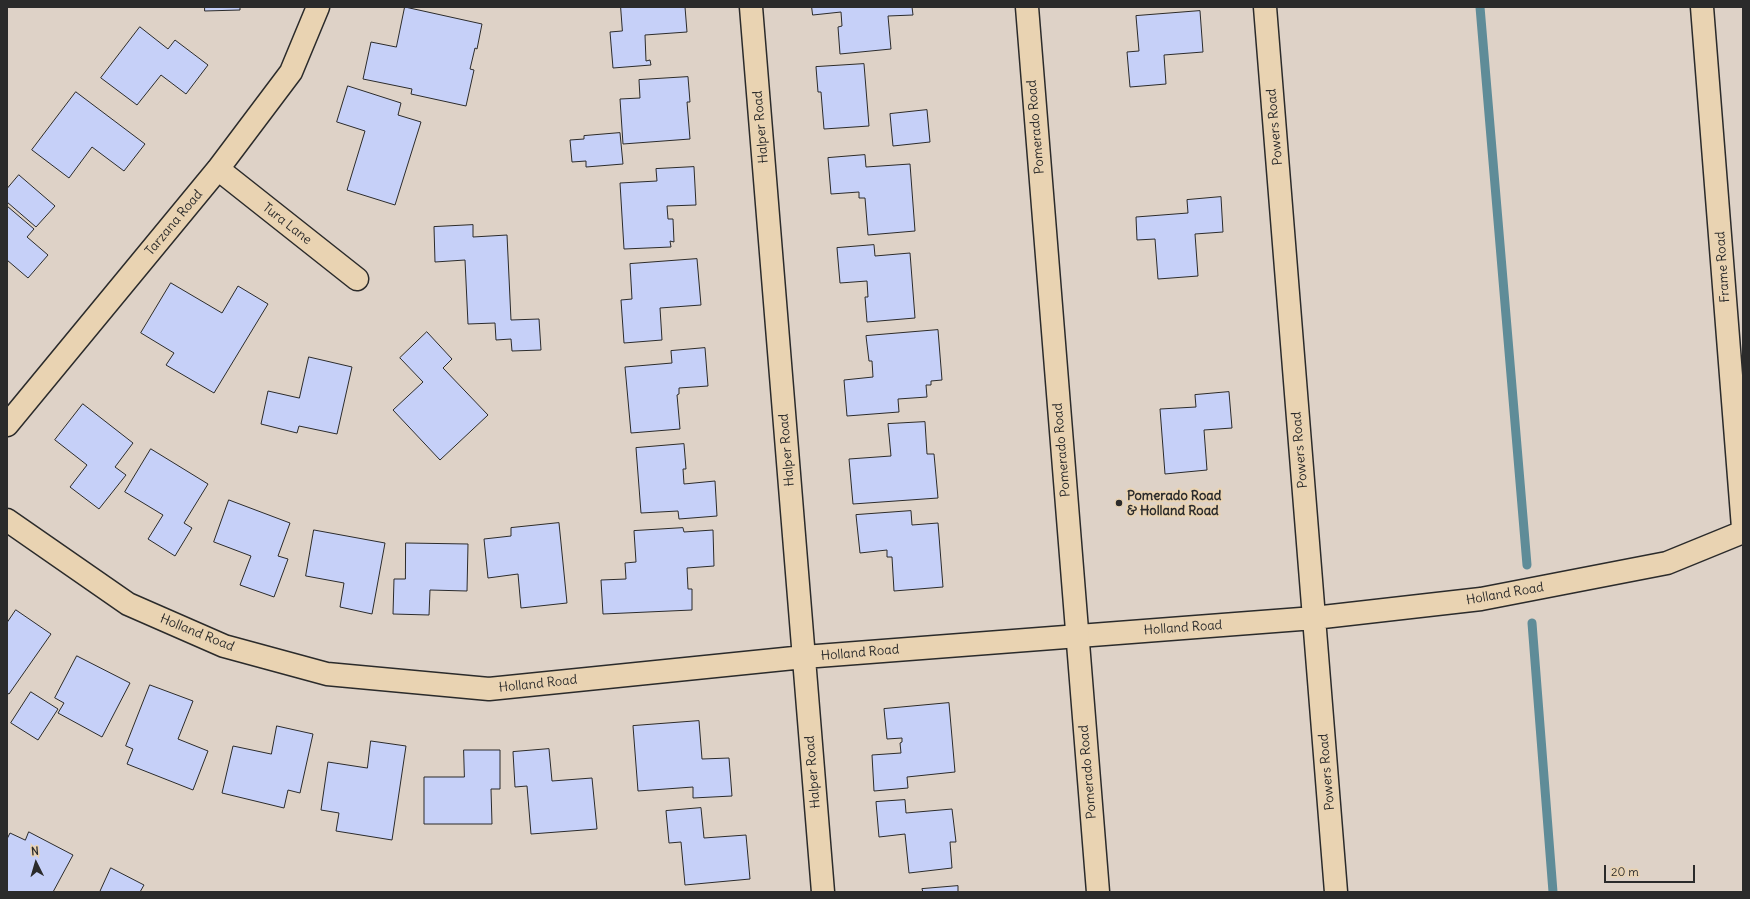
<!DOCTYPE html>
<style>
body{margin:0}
#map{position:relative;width:1750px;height:899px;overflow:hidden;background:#ded2c7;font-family:Delius,sans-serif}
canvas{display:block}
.frame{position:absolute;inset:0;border:8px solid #2b2b2b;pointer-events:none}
.north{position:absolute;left:16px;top:843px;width:40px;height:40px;-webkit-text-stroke:3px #e9d3b2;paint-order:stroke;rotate:355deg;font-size:11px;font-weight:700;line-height:16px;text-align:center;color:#2b2b2b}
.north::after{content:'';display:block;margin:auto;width:14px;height:18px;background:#2b2b2b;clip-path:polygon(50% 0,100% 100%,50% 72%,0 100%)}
.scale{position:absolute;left:1604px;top:865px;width:91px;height:18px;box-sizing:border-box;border:2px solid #2b2b2b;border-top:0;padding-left:5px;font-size:12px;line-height:14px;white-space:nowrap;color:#2b2b2b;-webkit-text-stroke:3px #e9d3b2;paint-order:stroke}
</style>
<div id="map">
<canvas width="1750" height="899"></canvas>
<div class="frame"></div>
<div class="north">N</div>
<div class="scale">20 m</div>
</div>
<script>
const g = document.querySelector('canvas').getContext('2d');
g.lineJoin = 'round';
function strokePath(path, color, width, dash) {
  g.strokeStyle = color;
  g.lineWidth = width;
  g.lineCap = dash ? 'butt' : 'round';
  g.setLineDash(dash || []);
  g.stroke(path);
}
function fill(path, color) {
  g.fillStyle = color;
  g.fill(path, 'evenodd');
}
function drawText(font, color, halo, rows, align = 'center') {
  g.font = font + ' Delius,sans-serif';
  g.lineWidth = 4;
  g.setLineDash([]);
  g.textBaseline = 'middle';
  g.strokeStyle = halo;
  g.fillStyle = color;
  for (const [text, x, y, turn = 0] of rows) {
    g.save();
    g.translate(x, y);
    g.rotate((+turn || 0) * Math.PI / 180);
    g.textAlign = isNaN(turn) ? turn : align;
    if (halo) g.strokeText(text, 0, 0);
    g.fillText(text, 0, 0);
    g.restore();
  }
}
strokePath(new Path2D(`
 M1480,7L1527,565
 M1532,623L1553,892`), '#5f8c98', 9);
const building = new Path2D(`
 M205,7H240V10L205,11Z
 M405,7L482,24L477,49L475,48L470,69L474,70L466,106L411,94L412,89L363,79L371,42L396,47Z
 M621,7H685L687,32L645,35L646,61L650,60L651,65L613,68L610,32L622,31Z
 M812,7H912L913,15L888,16L891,49L840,54L838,27L842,26L841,12L813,15Z
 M1200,11L1203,52L1164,55L1166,84L1130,87L1127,52L1139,51L1136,16Z
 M140,27L168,49L175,40L208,65L186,94L161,75L137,105L101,78Z
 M864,64L869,126L824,129L821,92H818L816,67Z
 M688,77L690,102H687L690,139L623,144L620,99L640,98L639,80Z
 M348,86L401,103L398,115L421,122L395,205L347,190L365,131L337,122Z
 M76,92L145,144L124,171L92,147L69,178L32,150Z
 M927,110L930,142L893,146L890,114Z
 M620,133L623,164L586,167V161L572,162L570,140L584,139V136Z
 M865,155L866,167L910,164L915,231L868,235L865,198H859V192L831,194L828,158Z
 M694,167L696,205L667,206L668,219H673L674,242L670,241L671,247L624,249L620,183L657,181L656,169Z
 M19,175L55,206L36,227L7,202V189Z
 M1221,197L1223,232L1195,234L1198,276L1158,279L1155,239L1137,240L1136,217L1188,213L1187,200Z
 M7,206L34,229L27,237L48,255L28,278L7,260Z
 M473,225V237L507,235L511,320L539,319L541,350L512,351L511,339L496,340L495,323L468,324L465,260L435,262L434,227Z
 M874,245L875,256L910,253L915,318L867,322L865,297H868L867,281L840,283L837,248Z
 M697,259L701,305L660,308L662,340L624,343L621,300L632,299L630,264Z
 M171,283L222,313L238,286L268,304L214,393L166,365L174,353L141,333Z
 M938,330L942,380L931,381V385H926L927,397L898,399L899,412L847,416L844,380L873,377L872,361H869L866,336Z
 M427,332L452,359L443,368L488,415L440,460L393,410L423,382L400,358Z
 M705,348L708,386L679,388V394L677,395L680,429L631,433L625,367L672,363L671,351Z
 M309,357L352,367L337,434L299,426L297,433L261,424L268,391L299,398Z
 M1229,392L1232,428L1204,430L1207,470L1165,474L1160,409L1196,407L1195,395Z
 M83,404L133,443L115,467L126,475L99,509L70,487L87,465L55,440Z
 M925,422L927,454H934L938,498L853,504L849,459L891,456L888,424Z
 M684,444L686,469H683L684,484L715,481L717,516L679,519L678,511L641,513L636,448Z
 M151,449L208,484L184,523L192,528L175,556L148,539L163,515L125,492Z
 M229,500L290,523L278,556L288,559L274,597L240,585L251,556L214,542Z
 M911,511L912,525L938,523L943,587L894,591L892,557H887V550L860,553L856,515Z
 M559,523L567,603L521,608L518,574L488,578L484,539L511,536V528Z
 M683,528L684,532L713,530L714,566L687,568L688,589H692V610L603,614L601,580L626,579L625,563L636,562L634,531Z
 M314,530L385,543L372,614L340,607L344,583L306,576Z
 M406,543L468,544L467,591L430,590L429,615L393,614L394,579H405Z
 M16,610L51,634L9,694L7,693V623Z
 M77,656L130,683L102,737L58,713L64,703L55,698Z
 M150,685L193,701L178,739L208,751L193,790L127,764L133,749L126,746Z
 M31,692L58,709L38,740L11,723Z
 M949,703L955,772L907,777L908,788L874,791L872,755L901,753L900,743L902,742V738L887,739L884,709Z
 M699,721L702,759L729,758L732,796L693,798V787L638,791L633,726Z
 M277,726L313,734L300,793L288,790L284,808L222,793L233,746L271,754Z
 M371,741L406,746L392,840L336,831L339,813L321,810L328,762L367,768Z
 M549,749L552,781L592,778L597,829L531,834L527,786L515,787L513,752Z
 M464,750H500V789H491L492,824H424V777H464Z
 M905,800L906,813L952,809L956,842H950L952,868L909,873L905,834L879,837L876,802Z
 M701,808L704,838L746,835L750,879L685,885L681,842L669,843L666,811Z
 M29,832L73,855L53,892H7V839L10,833L25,840Z
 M111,868L144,885L140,892H100Z
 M958,886V892H923L922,889Z`);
fill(building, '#c6d0f8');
strokePath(building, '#2b2b2b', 1);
const street = new Path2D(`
 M751,7L823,892
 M1265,7L1336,892
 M1702,7L1743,528
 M218,169L357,279
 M7,425L218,169L291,72L318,7
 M7,520L128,604L224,646L327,674L489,689L804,657L1314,618L1481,599L1667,563L1743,532`);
const primary = new Path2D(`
 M1027,7L1098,892`);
strokePath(street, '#2b2b2b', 25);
strokePath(primary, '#2b2b2b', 25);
strokePath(street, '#e9d3b2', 22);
strokePath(primary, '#e9d3b2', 22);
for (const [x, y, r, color] of [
 [1119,503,4,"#2b2b2b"]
]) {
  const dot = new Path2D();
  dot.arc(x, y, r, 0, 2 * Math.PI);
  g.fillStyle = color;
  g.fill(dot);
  strokePath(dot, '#e9d3b2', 1.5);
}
drawText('13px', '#2b2b2b', '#e9d3b2', [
 ["Halper Road",761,127,-95],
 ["Pomerado Road",1036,127,-95],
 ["Powers Road",1275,127,-95],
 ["Tarzana Road",174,223,-50],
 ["Tura Lane",287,224,38],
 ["Frame Road",1723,267,-94],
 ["Halper Road",787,450,-95],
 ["Pomerado Road",1062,450,-95],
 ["Powers Road",1300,450,-95],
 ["Holland Road",1505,594,-10],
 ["Holland Road",1183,628,-4],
 ["Holland Road",197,633,22],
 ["Holland Road",860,653,-5],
 ["Holland Road",538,684,-6],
 ["Halper Road",813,772,-95],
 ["Pomerado Road",1088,772,-95],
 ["Powers Road",1327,772,-95]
]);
drawText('bold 13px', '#2b2b2b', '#e9d3b2', [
 ["Pomerado Road",1127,496],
 ["& Holland Road",1127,511]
], 'left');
</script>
